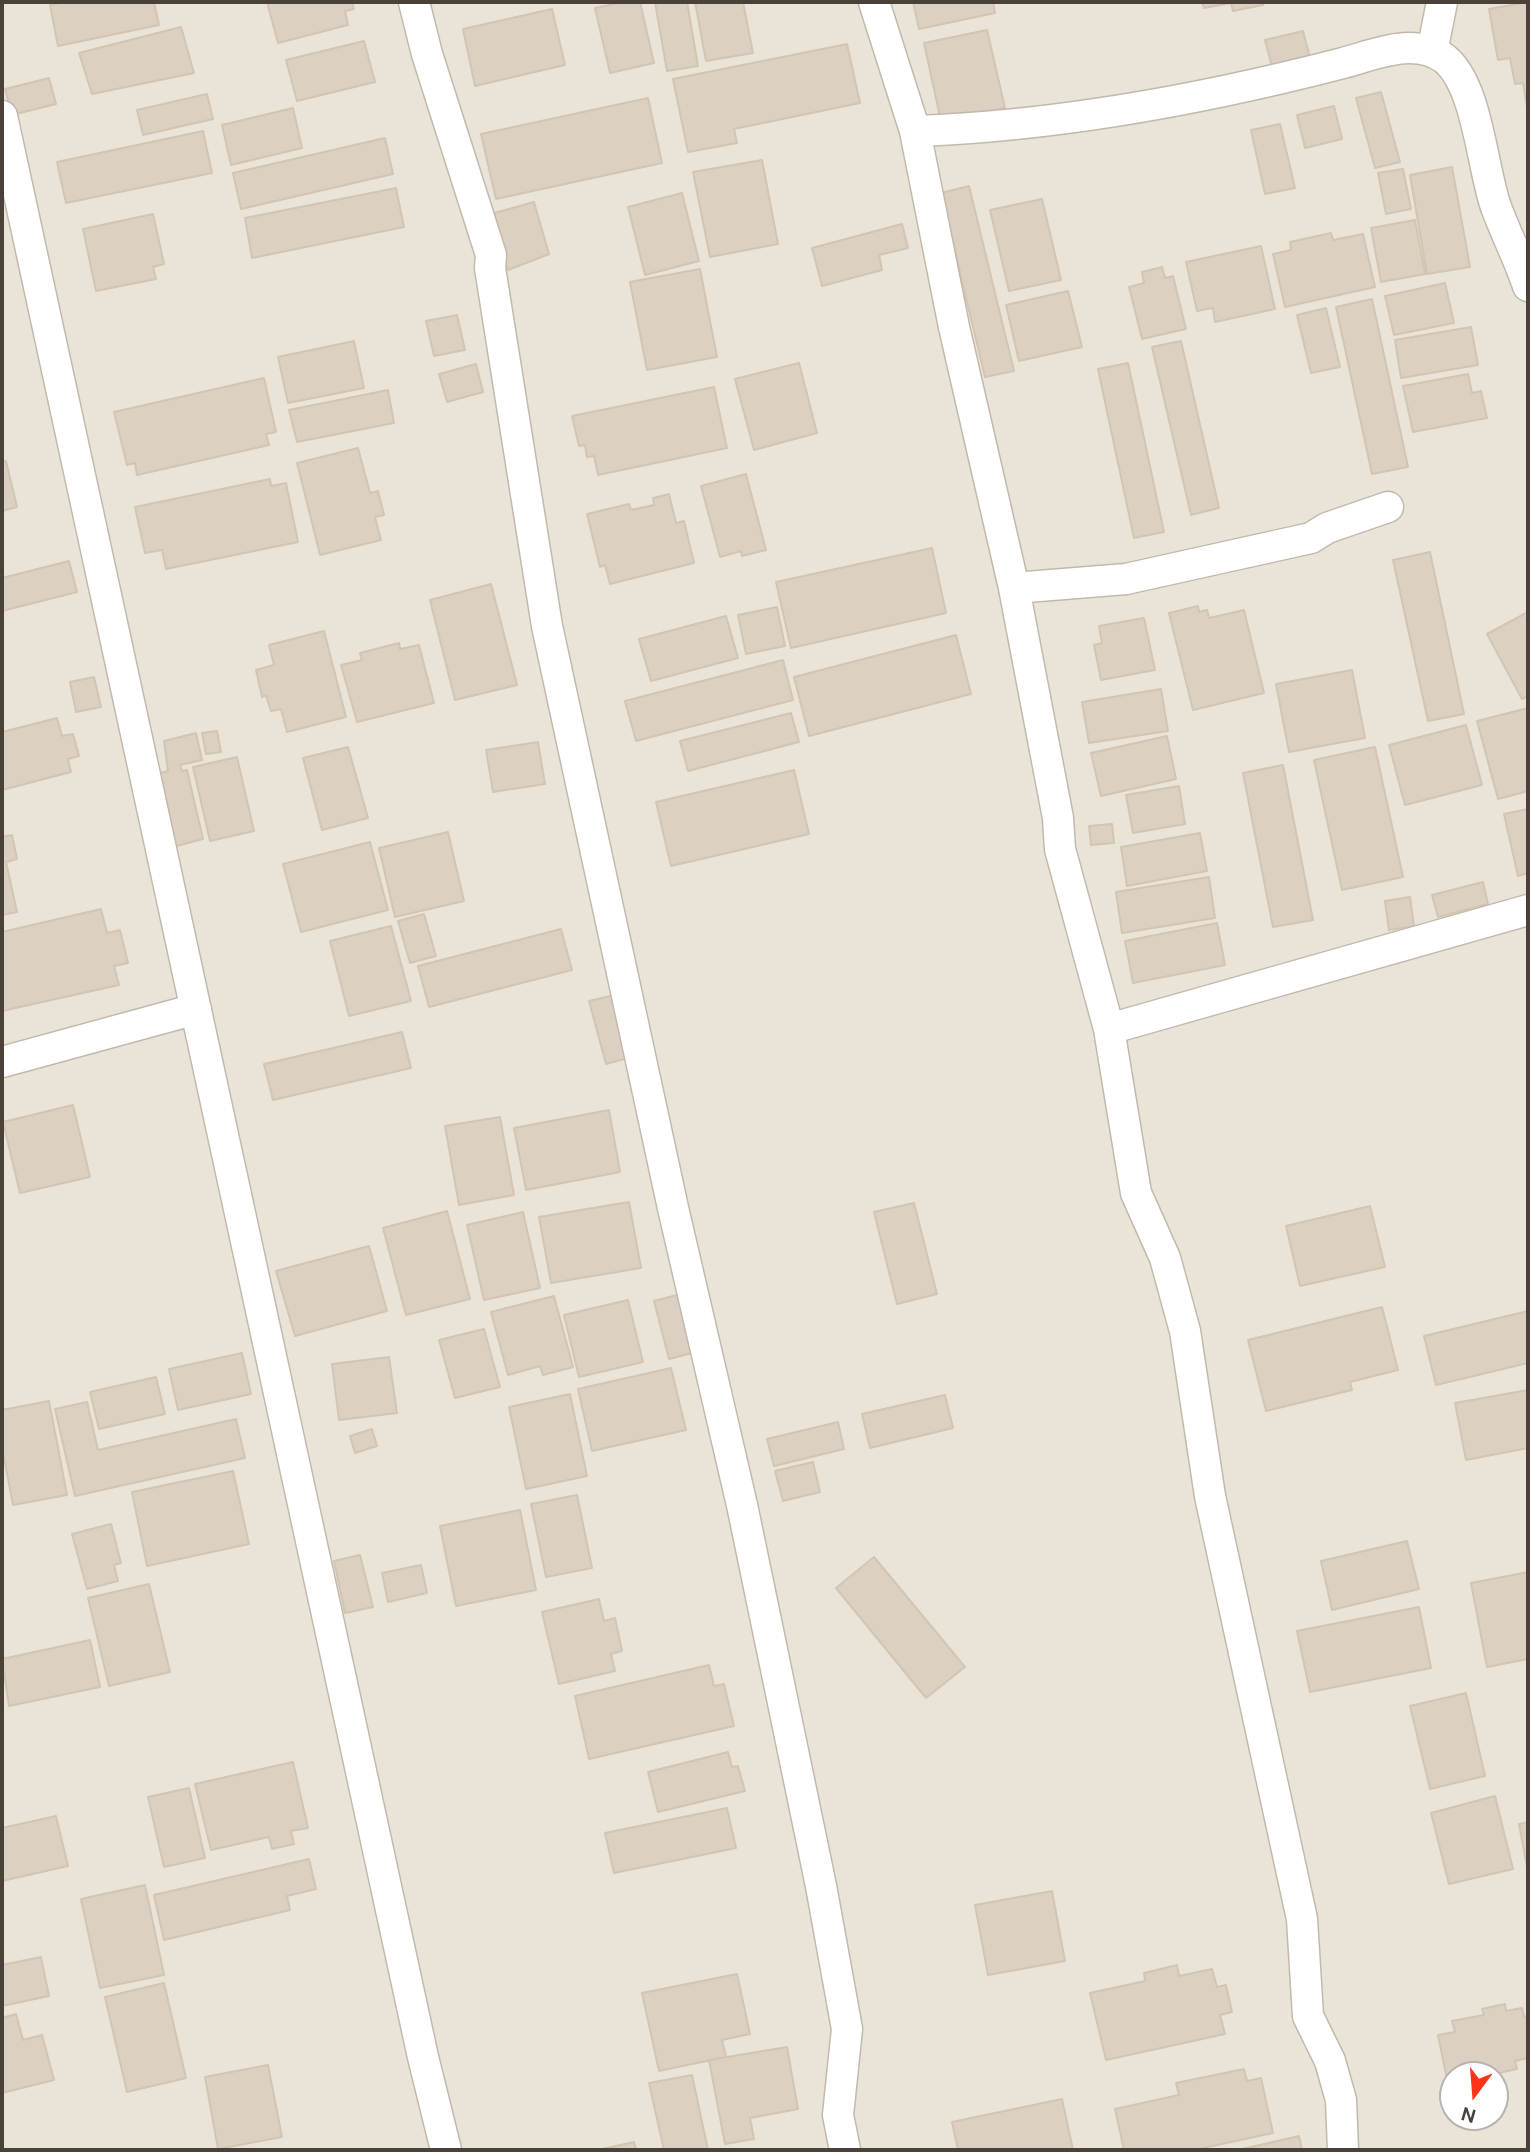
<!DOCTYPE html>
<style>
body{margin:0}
#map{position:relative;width:1530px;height:2152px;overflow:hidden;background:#f5f2ea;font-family:"DM Sans",sans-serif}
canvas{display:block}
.frame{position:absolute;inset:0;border:4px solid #4a4238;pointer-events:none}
.north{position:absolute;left:1439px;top:2061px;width:70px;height:70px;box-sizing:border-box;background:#fff;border:2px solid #b7b3af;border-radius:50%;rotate:196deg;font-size:19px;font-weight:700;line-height:28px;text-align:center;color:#4a4238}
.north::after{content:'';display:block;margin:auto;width:24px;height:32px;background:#ff3318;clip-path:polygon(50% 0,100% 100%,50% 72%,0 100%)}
</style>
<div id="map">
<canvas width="1530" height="2152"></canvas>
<div class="frame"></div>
<div class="north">N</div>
</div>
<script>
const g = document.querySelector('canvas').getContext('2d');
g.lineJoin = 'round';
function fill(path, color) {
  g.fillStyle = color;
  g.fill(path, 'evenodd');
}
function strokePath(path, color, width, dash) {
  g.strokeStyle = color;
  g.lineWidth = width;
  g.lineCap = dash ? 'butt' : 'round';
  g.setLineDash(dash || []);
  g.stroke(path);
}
fill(new Path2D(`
 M2,2H1528V2150H2ZM1453,2075H1495V2117H1453Z`), '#eae4d8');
const building = new Path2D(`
 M65,2H154L159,25L58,46L50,5Z
 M267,2H352L354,9L345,11L348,25L278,43Z
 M623,2H640L654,63L610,73L595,8Z
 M655,2H687L698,66L667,71Z
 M695,2H743L753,53L706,61Z
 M913,2H993L995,13L919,29Z
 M1202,2H1262L1263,5L1233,11L1231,3L1204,8Z
 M1528,2V113L1523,83L1515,84L1510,58L1498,60L1489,9Z
 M552,9L565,65L475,86L463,29Z
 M181,27L194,73L92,94L79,53Z
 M987,30L1005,108L941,121L924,43Z
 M1303,31L1310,58L1272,67L1265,40Z
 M364,41L375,82L297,101L286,60Z
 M847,44L860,103L734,129L737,143L688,152L673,79Z
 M49,78L56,104L12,115L5,89Z
 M1381,92L1400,162L1375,168L1356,98Z
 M207,94L213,119L143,135L137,110Z
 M648,98L662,163L496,199L481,134Z
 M1334,106L1342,139L1305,148L1297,115Z
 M293,108L302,148L231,165L222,125Z
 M1280,124L1295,188L1265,194L1251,130Z
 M203,131L212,173L66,203L57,162Z
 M385,138L393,174L241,209L233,173Z
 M762,160L778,244L710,257L693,172Z
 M1452,167L1470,267L1427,274L1410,175Z
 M1403,169L1411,209L1386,214L1378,173Z
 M969,186L1014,371L985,377L941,193Z
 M396,188L404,227L252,258L245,218Z
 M682,193L699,261L645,275L628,207Z
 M1042,199L1061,280L1009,291L990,210Z
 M534,202L549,254L508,270L491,214Z
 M153,214L164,264L153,267L156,279L96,291L83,229Z
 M1415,220L1425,274L1381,282L1371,228Z
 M902,224L908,248L879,255L882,270L822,286L812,248Z
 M1331,233L1333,240L1363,234L1375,287L1285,307L1273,254L1291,250L1290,242Z
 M1261,246L1275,309L1215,322L1213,308L1197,311L1186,262Z
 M1162,267L1165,278L1173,276L1186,329L1142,339L1129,287L1144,283L1142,272Z
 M700,269L717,357L647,370L630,282Z
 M1445,283L1454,323L1394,335L1385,296Z
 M1068,291L1082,347L1019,361L1006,305Z
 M1372,299L1408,467L1372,474L1336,307Z
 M1326,308L1340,367L1311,373L1297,315Z
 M457,315L465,350L434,356L426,321Z
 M1471,327L1478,365L1401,378L1395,340Z
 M354,341L364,388L288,403L278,357Z
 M1181,341L1219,508L1191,515L1152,347Z
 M799,363L817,433L754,450L735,379Z
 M1128,363L1164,532L1134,538L1098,369Z
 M476,364L483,392L447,402L439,374Z
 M1468,374L1472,393L1481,391L1487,418L1413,432L1403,386Z
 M264,378L276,432L266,434L269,445L137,475L135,463L127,465L114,412Z
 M714,387L727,448L598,475L594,456L587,457L585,445L579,446L572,416Z
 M388,390L394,423L297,442L289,410Z
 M358,448L370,493L378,491L384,515L375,517L381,540L320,555L297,463Z
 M6,461L17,507L2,511V462Z
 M746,474L766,550L742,556L741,551L720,557L701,486Z
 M270,479L271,486L286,483L298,542L166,569L162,550L145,553L135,507Z
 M669,494L676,523L684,521L694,563L610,584L605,565L600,567L587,514L629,504L631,510L654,505L653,498Z
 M932,548L946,613L791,648L776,582Z
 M1430,552L1464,714L1428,721L1393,560Z
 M69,561L77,592L2,611V578Z
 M491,584L517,685L455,700L430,600Z
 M1198,606L1199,612L1207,610L1209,618L1244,610L1264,693L1193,710L1169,613Z
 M777,607L785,646L746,654L738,615Z
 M1528,612V696L1522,699L1487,634Z
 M726,616L738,658L651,681L639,639Z
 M1144,618L1155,670L1101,680L1094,645L1102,643L1099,626Z
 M324,631L346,717L287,732L281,709L271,711L266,695L262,697L256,670L274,665L269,645Z
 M956,635L971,694L809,736L794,677Z
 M399,643L400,649L419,645L434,703L357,722L341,665L362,660L360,653Z
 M783,660L793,700L636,741L625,701Z
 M1352,670L1365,738L1289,752L1276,684Z
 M94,677L101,707L76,712L70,682Z
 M1161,689L1168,731L1089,743L1082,702Z
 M1528,708V791L1498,799L1477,721Z
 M791,713L799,742L688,771L680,741Z
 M57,718L62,736L73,734L79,756L68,759L71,772L2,790V732Z
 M1466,725L1482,785L1405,805L1389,745Z
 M217,731L221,752L206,754L202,733Z
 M196,733L202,760L180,765L182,771L187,770L203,839L173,847L157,774L168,771L164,741Z
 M1167,736L1176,779L1101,796L1091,753Z
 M538,742L545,784L493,792L486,750Z
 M348,747L368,818L322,830L303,758Z
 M1375,747L1403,877L1342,890L1314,760Z
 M237,757L254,831L210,841L193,767Z
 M1283,765L1313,920L1273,927L1243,773Z
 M794,770L809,834L671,866L656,802Z
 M1179,786L1185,824L1133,833L1126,795Z
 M1528,809V873L1518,876L1504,814Z
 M1112,824L1114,843L1091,845L1089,826Z
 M448,832L464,901L395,917L379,848Z
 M1200,833L1207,871L1127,886L1121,847Z
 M12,835L17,859L6,862L17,912L2,915V837Z
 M370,842L388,910L301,932L283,864Z
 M1209,877L1215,918L1122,933L1116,892Z
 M1483,882L1488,904L1438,917L1432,895Z
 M1410,897L1414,926L1389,930L1385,901Z
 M101,909L107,933L120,930L128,963L114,966L119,985L2,1011V932Z
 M424,914L436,956L410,963L398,921Z
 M1217,923L1225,965L1133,983L1125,941Z
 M391,926L411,1001L349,1016L330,941Z
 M561,929L572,970L429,1007L418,966Z
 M623,993L639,1055L606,1064L589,1001Z
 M402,1032L411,1068L273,1100L264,1064Z
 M73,1105L90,1177L20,1193L3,1122Z
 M609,1110L620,1172L526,1190L514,1128Z
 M500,1117L514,1195L459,1205L445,1126Z
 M629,1202L641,1268L551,1283L539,1217Z
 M914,1203L937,1294L897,1304L874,1212Z
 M1370,1206L1385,1267L1300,1286L1286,1226Z
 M447,1211L470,1299L406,1315L383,1228Z
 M523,1212L540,1288L484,1300L467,1225Z
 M369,1246L387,1311L295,1336L276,1271Z
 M681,1294L696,1352L669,1359L654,1301Z
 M554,1296L573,1367L543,1375L540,1366L508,1375L491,1312Z
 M628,1300L643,1362L579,1377L564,1315Z
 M1382,1307L1398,1370L1350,1382L1352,1390L1266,1411L1248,1340Z
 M1528,1311V1363L1436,1385L1424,1336Z
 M484,1329L500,1387L455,1398L439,1340Z
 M242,1353L251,1394L178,1410L169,1369Z
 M389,1357L397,1413L339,1420L332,1364Z
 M671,1368L686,1430L592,1451L578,1389Z
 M156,1377L165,1414L99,1429L90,1392Z
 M1528,1390V1448L1466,1460L1455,1403Z
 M570,1394L587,1476L526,1489L509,1407Z
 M945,1395L953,1428L870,1448L862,1414Z
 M49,1401L67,1495L13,1505L2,1447V1410Z
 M87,1402L98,1450L236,1419L245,1458L75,1496L55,1409Z
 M838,1422L844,1449L774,1466L767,1439Z
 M372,1429L377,1446L355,1453L350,1436Z
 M813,1462L820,1492L783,1501L775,1471Z
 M233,1471L249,1544L147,1566L132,1492Z
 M577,1495L592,1568L546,1577L531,1504Z
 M520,1510L536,1590L456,1606L440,1526Z
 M111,1524L121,1563L114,1565L118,1581L87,1589L72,1534Z
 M1407,1541L1419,1589L1332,1610L1321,1561Z
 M360,1555L373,1607L345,1613L334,1561Z
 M874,1557L965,1667L926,1698L836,1588Z
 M421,1565L427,1593L388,1602L382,1573Z
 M1528,1572V1659L1487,1667L1471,1583Z
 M149,1584L170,1672L109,1686L88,1598Z
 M599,1599L604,1621L615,1618L622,1651L611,1654L615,1671L559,1684L542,1612Z
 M1419,1607L1431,1668L1310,1692L1297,1631Z
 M90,1640L100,1687L9,1706L2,1659Z
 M709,1665L714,1686L724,1684L734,1726L589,1759L575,1696Z
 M1466,1693L1485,1776L1430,1789L1410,1706Z
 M728,1752L732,1767L738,1766L745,1791L658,1812L648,1772Z
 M293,1762L308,1828L291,1831L294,1844L272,1849L269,1837L211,1850L195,1784Z
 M189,1788L205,1858L164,1867L148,1797Z
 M1495,1796L1513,1869L1449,1884L1431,1813Z
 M727,1808L736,1848L614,1873L605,1833Z
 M56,1816L68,1866L2,1881V1828Z
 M1528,1822V1867H1527L1519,1824Z
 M309,1859L316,1889L287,1896L290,1910L164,1940L154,1895Z
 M145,1885L164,1975L100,1988L81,1899Z
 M1052,1891L1065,1961L988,1975L975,1905Z
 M41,1957L49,1996L2,2006V1965Z
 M1177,1965L1179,1976L1212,1969L1217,1987L1226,1985L1232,2012L1220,2015L1225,2034L1106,2060L1090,1993L1145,1981L1144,1973Z
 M737,1974L750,2034L722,2040L726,2057L659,2071L642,1993Z
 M164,1983L186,2078L127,2092L105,1997Z
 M1505,2004L1506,2011L1522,2008L1524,2017L1528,2016V2058L1515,2061L1517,2069L1490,2075H1453V2083L1448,2084L1438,2035L1455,2032L1452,2021L1484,2015L1482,2009Z
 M16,2014L23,2040L42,2035L54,2080L2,2093V2018Z
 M787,2047L798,2109L750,2118L754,2139L725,2144L709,2060Z
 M268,2065L282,2137L218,2149L205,2077Z
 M1244,2069L1247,2081L1261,2078L1273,2133L1194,2150H1124L1115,2109L1179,2095L1176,2083Z
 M692,2075L708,2150H664L649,2083Z
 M1062,2099L1073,2150H958L952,2122Z
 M1299,2136L1302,2150H1238Z
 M634,2142L636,2150H598Z`);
fill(building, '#dbd0c2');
strokePath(building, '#d3c5b2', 2);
const minor = new Path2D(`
 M414,2L427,54L491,255L490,268L547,626L673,1208L742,1505L821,1886L847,2029L838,2115L845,2150
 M874,2L915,131L954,327L1014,588L1058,818L1060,849L1109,1029L1136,1193L1165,1258L1185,1331L1210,1496L1302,1919L1308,2016L1330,2061L1341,2100L1343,2150
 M1432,52L1442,2
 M2,116L423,2057L446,2150
 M915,131C1059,126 1204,99 1343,63C1374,55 1415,36 1445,59C1478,86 1482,168 1496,207C1506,234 1519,259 1528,286
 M1014,588L1126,579L1311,538L1327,528L1388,507
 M1109,1029L1528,910
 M2,1062L196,1009`);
strokePath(minor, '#c2b9ac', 33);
strokePath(minor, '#fff', 30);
</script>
